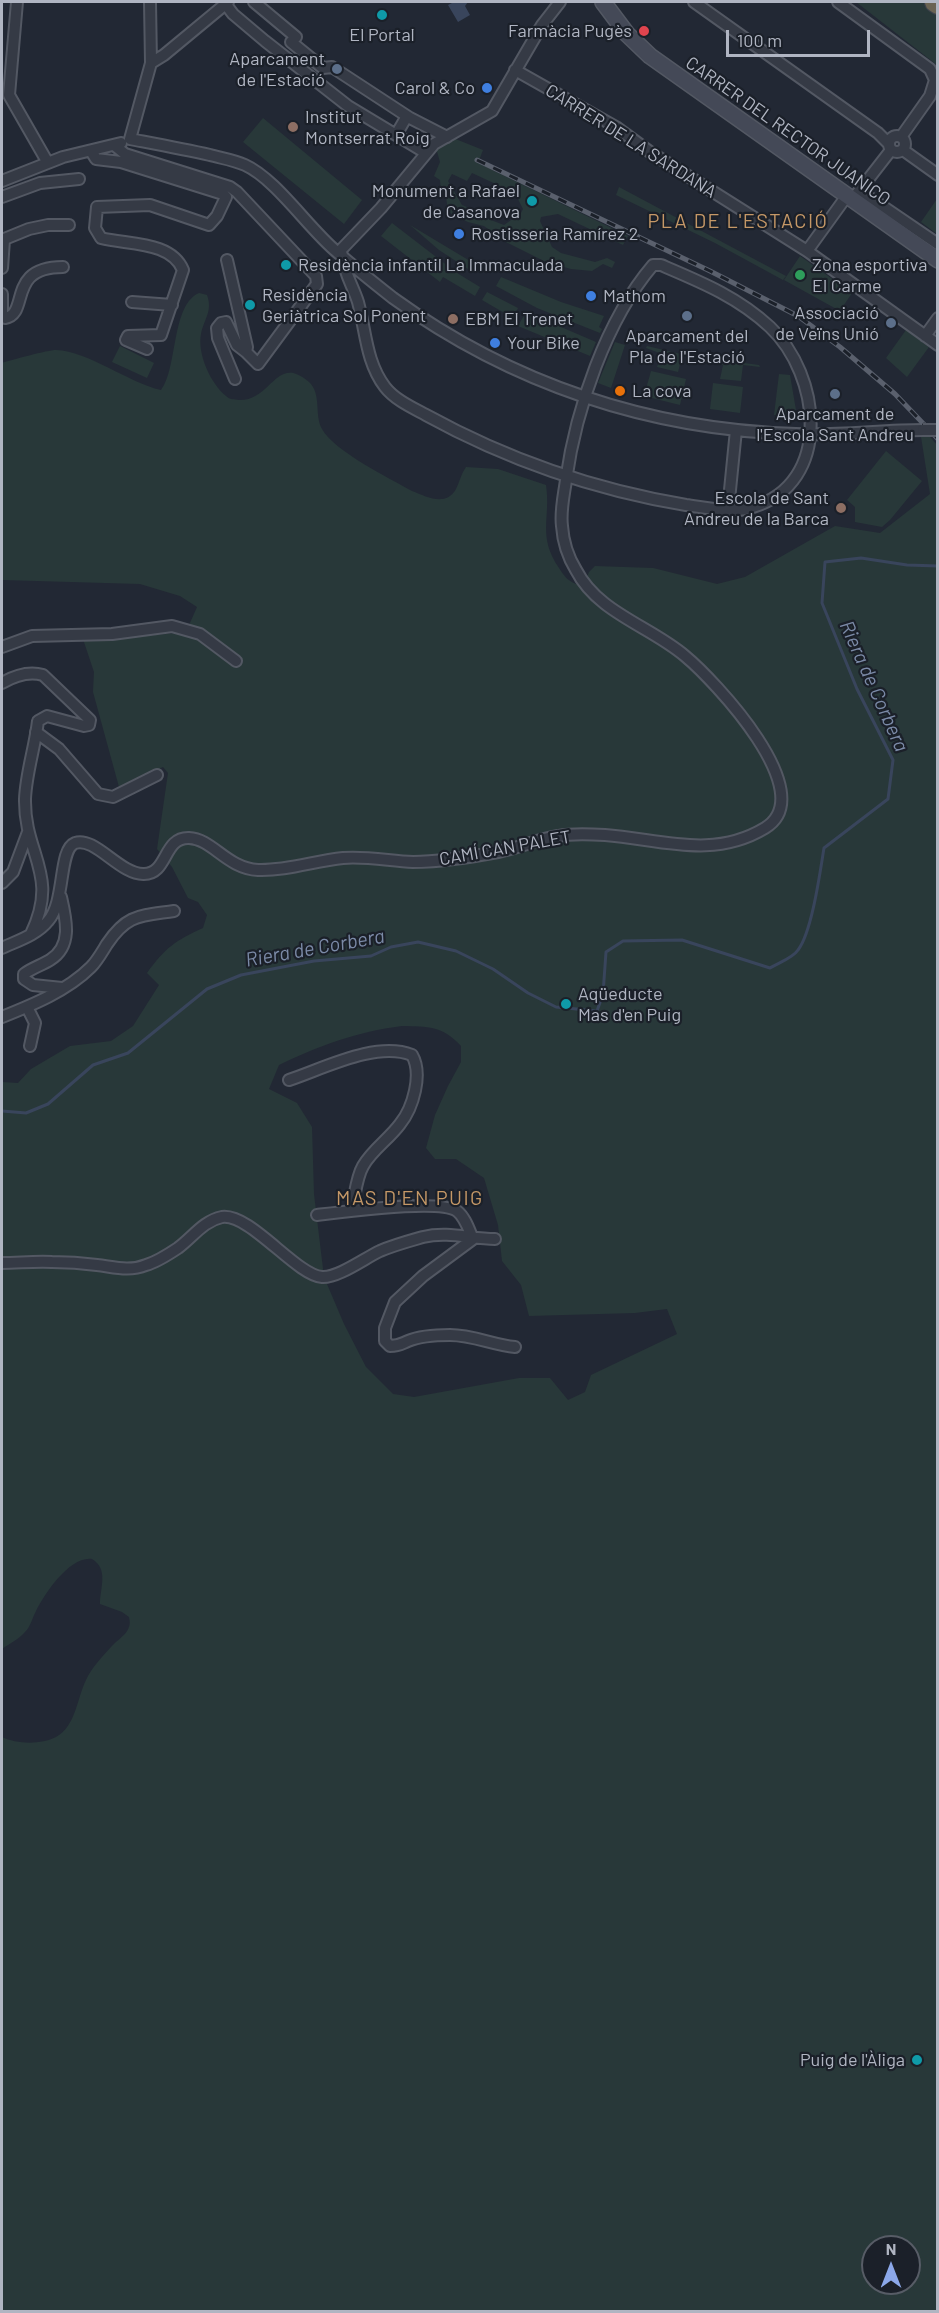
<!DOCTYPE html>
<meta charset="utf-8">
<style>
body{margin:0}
#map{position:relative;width:939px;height:2313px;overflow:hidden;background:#222834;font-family:Barlow,sans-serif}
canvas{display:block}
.frame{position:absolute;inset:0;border:3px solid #b0b5c2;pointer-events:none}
.north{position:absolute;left:861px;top:2235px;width:60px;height:60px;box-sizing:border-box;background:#1b2029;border:2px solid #575c66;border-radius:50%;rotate:0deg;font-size:16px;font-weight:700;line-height:24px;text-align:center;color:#b0b5c2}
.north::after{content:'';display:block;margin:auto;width:21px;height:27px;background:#8ca8ea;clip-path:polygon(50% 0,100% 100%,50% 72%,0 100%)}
.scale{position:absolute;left:726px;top:30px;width:144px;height:27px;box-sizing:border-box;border:3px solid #b0b5c2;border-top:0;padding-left:8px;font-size:18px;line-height:21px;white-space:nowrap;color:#b0b5c2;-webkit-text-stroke:4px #1b2029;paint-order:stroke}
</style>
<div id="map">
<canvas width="939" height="2313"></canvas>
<div class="frame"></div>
<div class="north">N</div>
<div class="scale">100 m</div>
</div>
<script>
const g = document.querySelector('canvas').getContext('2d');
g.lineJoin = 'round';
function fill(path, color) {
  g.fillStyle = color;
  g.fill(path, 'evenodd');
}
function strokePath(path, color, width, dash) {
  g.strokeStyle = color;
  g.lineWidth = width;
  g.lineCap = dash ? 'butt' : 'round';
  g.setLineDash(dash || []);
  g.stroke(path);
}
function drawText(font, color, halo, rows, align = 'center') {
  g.font = font + ' Barlow,sans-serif';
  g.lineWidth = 4.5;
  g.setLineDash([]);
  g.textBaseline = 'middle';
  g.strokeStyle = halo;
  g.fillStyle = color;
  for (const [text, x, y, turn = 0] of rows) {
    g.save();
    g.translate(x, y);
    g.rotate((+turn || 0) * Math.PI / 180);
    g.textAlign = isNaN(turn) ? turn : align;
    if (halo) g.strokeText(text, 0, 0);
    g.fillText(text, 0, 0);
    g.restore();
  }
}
fill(new Path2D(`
 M856,2H937V65Z
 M263,118L362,200L344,224L243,142Z
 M453,138L483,150L478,163L628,236L623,245L558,214L541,217L540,221L552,247L561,253L595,262L607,258L615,262L612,268L603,264L592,271L571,269L546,262L502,240L484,226L468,222L448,212L446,196L441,192L440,180L434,176L440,162L436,148ZM472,173L515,193L523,209L521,213L504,225L483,217L472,209L462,205L448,181L452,174L467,181Z
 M619,187L786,276L783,280L715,243L616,195Z
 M937,199V234L921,222Z
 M392,223L457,273L480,287L475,296L443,277L440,282L381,236Z
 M410,225L475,264L471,271L439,250Z
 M800,256L852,293L840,311L784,280Z
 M501,277L561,302L604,316L599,327L602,329L600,333L537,308L496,286Z
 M487,292L518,308L513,318L482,300Z
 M199,293L207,295C213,311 204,319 201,334C197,354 211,384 226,396C230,400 234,399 239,400C272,401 276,353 309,382C322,394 314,415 322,429C334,451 389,478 412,491C427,497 446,507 456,489C460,481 461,474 466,467L498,469L546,485C551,518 537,536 559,568C564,576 568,581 576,584L586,579L589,572L595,566L653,568L717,584L745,577L835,526L880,533L930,494L919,424L938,446L937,2311H2V1737C16,1744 41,1745 56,1737C76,1726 77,1698 86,1680C92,1667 102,1657 111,1647C120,1637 133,1632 129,1617L122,1612L100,1604C100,1588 109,1569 92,1559C70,1556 45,1593 36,1611C32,1618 31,1626 25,1632C19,1639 9,1644 2,1649V1082L18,1083L31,1069L70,1046L111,1041L133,1026L159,985L147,973C166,947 175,941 203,928L207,915L198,902L188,898L172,867L157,849L168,773L163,767L119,787L93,692L94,672L83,639H114L186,632L197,607L180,596L140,584L2,580V363C11,360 48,350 56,350C88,351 129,383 161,390C178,368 171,305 199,293ZM402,1026C428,1027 442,1025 461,1046V1062L448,1086L435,1115L426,1148L435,1159H456L484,1178L498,1225L502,1261L521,1285L529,1316L635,1313L667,1309L677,1334L591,1375L585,1392L568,1400L550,1378H519L414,1397L393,1394L366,1367L344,1324L324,1277L314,1194L312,1127L297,1103L269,1089L279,1065C321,1045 356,1032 402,1026ZM873,2247H909V2283H873Z
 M526,312L596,342L590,356L518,326Z
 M906,330L929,347L907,377L886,358Z
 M615,342L625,345L611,388L598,383Z
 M120,346L154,363L147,378L112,362Z
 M647,346L698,358L699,359L682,356L678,372L657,367L662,354L646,348Z
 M708,358L759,365L760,367L743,365L741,381L720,379L723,365L706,361Z
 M651,371L686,379L680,405L644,396Z
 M779,374L790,375L797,416L774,415Z
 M713,383L743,387L740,413L710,409Z
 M886,451L922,481L890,520L882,527L855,522V507L847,500Z`), '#283839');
fill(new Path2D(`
 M454,2H468L465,6L470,15L458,22L448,5Z`), '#39455c');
strokePath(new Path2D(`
 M2,1111L26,1113L48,1104L93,1065L128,1053L207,989L241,975L314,961L371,956L391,947L418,942L456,951L493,969L528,993L556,1007L597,1011L603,994L606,952L623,941L682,940L770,968C778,963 793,958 798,950C812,932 820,872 824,848L888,799L893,760L857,689L822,603L825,562L861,558L907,565L938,566`), '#39455c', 3);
const minor = new Path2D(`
 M17,2L9,95L48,163
 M224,2L233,14L265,41L348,106L426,153
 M254,2L296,37L291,42L323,68L332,67L410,118L447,137
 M694,2L878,133L889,144
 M838,2L930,69L935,80L930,96L901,137
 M151,63L164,55L228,2
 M515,70L616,127L650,152L807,251L938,345
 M396,135L407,116
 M889 144a8 8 0 1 1 16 0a8 8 0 1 1-16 0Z
 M130,139C156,144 183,149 210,155C221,158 234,160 245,165C276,179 309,229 337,252C355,268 374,283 393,298C512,384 650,430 796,434C838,436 881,430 923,430
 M130,139L151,63L150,2
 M114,145L125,154L230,187L237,192L316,276L317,284L258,364L246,352
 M903,150L938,175
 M91,151L96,159L121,162L223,194L226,197L217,216L209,225L150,205L97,207L95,228L101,238C128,245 171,241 183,270L161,335L128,336L126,340L147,349
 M2,181L63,157L121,143
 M860,191L938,244
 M856,195L891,150
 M2,197L40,183L79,179
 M2,240L29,229L48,225H69
 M807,251L846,197
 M338,253L381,208L434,144L492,111L542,25L560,2
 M227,260L247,347L246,352L237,345L226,322L221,323L217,328L218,338L235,379
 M2,268L4,240
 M2,294V314
 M132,302L172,305
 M2,313L5,318C30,314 6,267 63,267
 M925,336L938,318
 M728,510L736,430
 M2,647L32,636L112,634L172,626L200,634L236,661
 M2,683C14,676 29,671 43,675L90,720L89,725L84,726L47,716L38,721C35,747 26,773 25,799C24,855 60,874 31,934
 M36,732L59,749L98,794L113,797L157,775
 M2,883L13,872L28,832
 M61,897C66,919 73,946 50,960C42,965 32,968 24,974V979L33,985L62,988
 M2,948C17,941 37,935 48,921C66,901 58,850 75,843C95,836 120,875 144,874C168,874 163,837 189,838C213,839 226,868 258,870C287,871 314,861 343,858C366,856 390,861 413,862C441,862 470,857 498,852C519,848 538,839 558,836C573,833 590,834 605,835C660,839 712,860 765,828C822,794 714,680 685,656C650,626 598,613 576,570C568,557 563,541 562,526C560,511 564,495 566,480C576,409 606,320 653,265H661C701,282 738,297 770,327C821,375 833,483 753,507C732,514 708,508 686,505C596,490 506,459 426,415C413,408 395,400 385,387C366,362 366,332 358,302C353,286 344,273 342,255
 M27,1007L35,1023L30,1046
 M2,1017C32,1005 67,991 91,967C97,961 102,952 107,944C127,914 140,916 174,911
 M289,1080C325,1068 376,1041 412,1055C423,1074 413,1108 400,1124C389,1139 372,1150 363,1166C356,1178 355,1197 351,1211
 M317,1215C341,1212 439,1199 457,1211C465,1217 469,1230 473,1239
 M473,1239L423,1276L395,1302L385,1328V1341L390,1346C399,1346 401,1344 408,1341C420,1336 438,1335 450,1335C473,1335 493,1345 515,1347
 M2,1263C18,1263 35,1261 52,1262C66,1262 82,1263 97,1265C114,1267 129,1272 146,1265C157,1262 169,1254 178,1248C193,1237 203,1221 222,1217C250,1213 296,1275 322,1277C338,1278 365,1258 380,1251C394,1245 409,1241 423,1237C448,1231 471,1239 495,1239`);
const secondary = new Path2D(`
 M603,2L627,34L650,56L938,260`);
const motorway = new Path2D(`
 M935,2L938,4`);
strokePath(minor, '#535863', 14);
strokePath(secondary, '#535863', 18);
strokePath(motorway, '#3d424c', 22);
strokePath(minor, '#353a45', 10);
strokePath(secondary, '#444957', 15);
strokePath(motorway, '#6a6353', 20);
const rail = new Path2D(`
 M477,160L710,271L798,316L840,347L895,394L938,439`);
strokePath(rail, '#5a606d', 5);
strokePath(rail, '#1b2029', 3, [9]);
const minorBridge = new Path2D(`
 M923,430H938`);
strokePath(minorBridge, '#535863', 14, []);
strokePath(minorBridge, '#353a45', 10);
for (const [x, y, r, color] of [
 [382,15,6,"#0f9aa8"],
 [644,31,6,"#e0444e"],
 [337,69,6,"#5c6f8a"],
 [487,88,6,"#3f7fe0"],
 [293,127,6,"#8d6e63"],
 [532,201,6,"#0f9aa8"],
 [459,234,6,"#3f7fe0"],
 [286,265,6,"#0f9aa8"],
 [800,275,6,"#2e9e5b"],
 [591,296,6,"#3f7fe0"],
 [250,305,6,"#0f9aa8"],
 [687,316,6,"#5c6f8a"],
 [453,319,6,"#8d6e63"],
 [891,323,6,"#5c6f8a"],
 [495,343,6,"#3f7fe0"],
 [620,391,6,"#e8710a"],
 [835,394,6,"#5c6f8a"],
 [841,508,6,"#8d6e63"],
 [566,1004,6,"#0f9aa8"],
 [917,2060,6,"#0f9aa8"]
]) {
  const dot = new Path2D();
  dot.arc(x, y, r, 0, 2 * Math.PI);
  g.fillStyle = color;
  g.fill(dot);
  strokePath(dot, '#1b2029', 2);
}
drawText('18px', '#b0b5c2', '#1b2029', [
 ["Farmàcia Pugès",632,31,"right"],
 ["El Portal",382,35,"center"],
 ["Aparcament",325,59,"right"],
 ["de l'Estació",325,80,"right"],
 ["Carol & Co",475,88,"right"],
 ["Institut",305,117],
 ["Montserrat Roig",305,138],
 ["Monument a Rafael",520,191,"right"],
 ["de Casanova",520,212,"right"],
 ["Rostisseria Ramírez 2",471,234],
 ["Residència infantil La Immaculada",298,265],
 ["Zona esportiva",812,265],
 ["El Carme",812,286],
 ["Residència",262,295],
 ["Geriàtrica Sol Ponent",262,316],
 ["Mathom",603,296],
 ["Associació",879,313,"right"],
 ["de Veïns Unió",879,334,"right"],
 ["EBM El Trenet",465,319],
 ["Aparcament del",687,336,"center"],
 ["Pla de l'Estació",687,357,"center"],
 ["Your Bike",507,343],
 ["La cova",632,391],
 ["Aparcament de",835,414,"center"],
 ["l'Escola Sant Andreu",835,435,"center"],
 ["Escola de Sant",829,498,"right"],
 ["Andreu de la Barca",829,519,"right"],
 ["Aqüeducte",578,994],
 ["Mas d'en Puig",578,1015],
 ["Puig de l'Àliga",905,2060,"right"]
], 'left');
drawText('18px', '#b0b5c2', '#1b2029', [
 ["CARRER DEL RECTOR JUANICO",788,131,35],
 ["CARRER DE LA SARDANA",631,141,32],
 ["CAMÍ CAN PALET",505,848,-10]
]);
g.letterSpacing = '1.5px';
drawText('20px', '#c59867', '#1b2029', [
 ["PLA DE L'ESTACIÓ",738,221],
 ["MAS D'EN PUIG",410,1198]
]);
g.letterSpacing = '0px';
drawText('italic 20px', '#7b8aa7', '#1b2029', [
 ["Riera de Corbera",874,686,66],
 ["Riera de Corbera",315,948,-10]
]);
</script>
